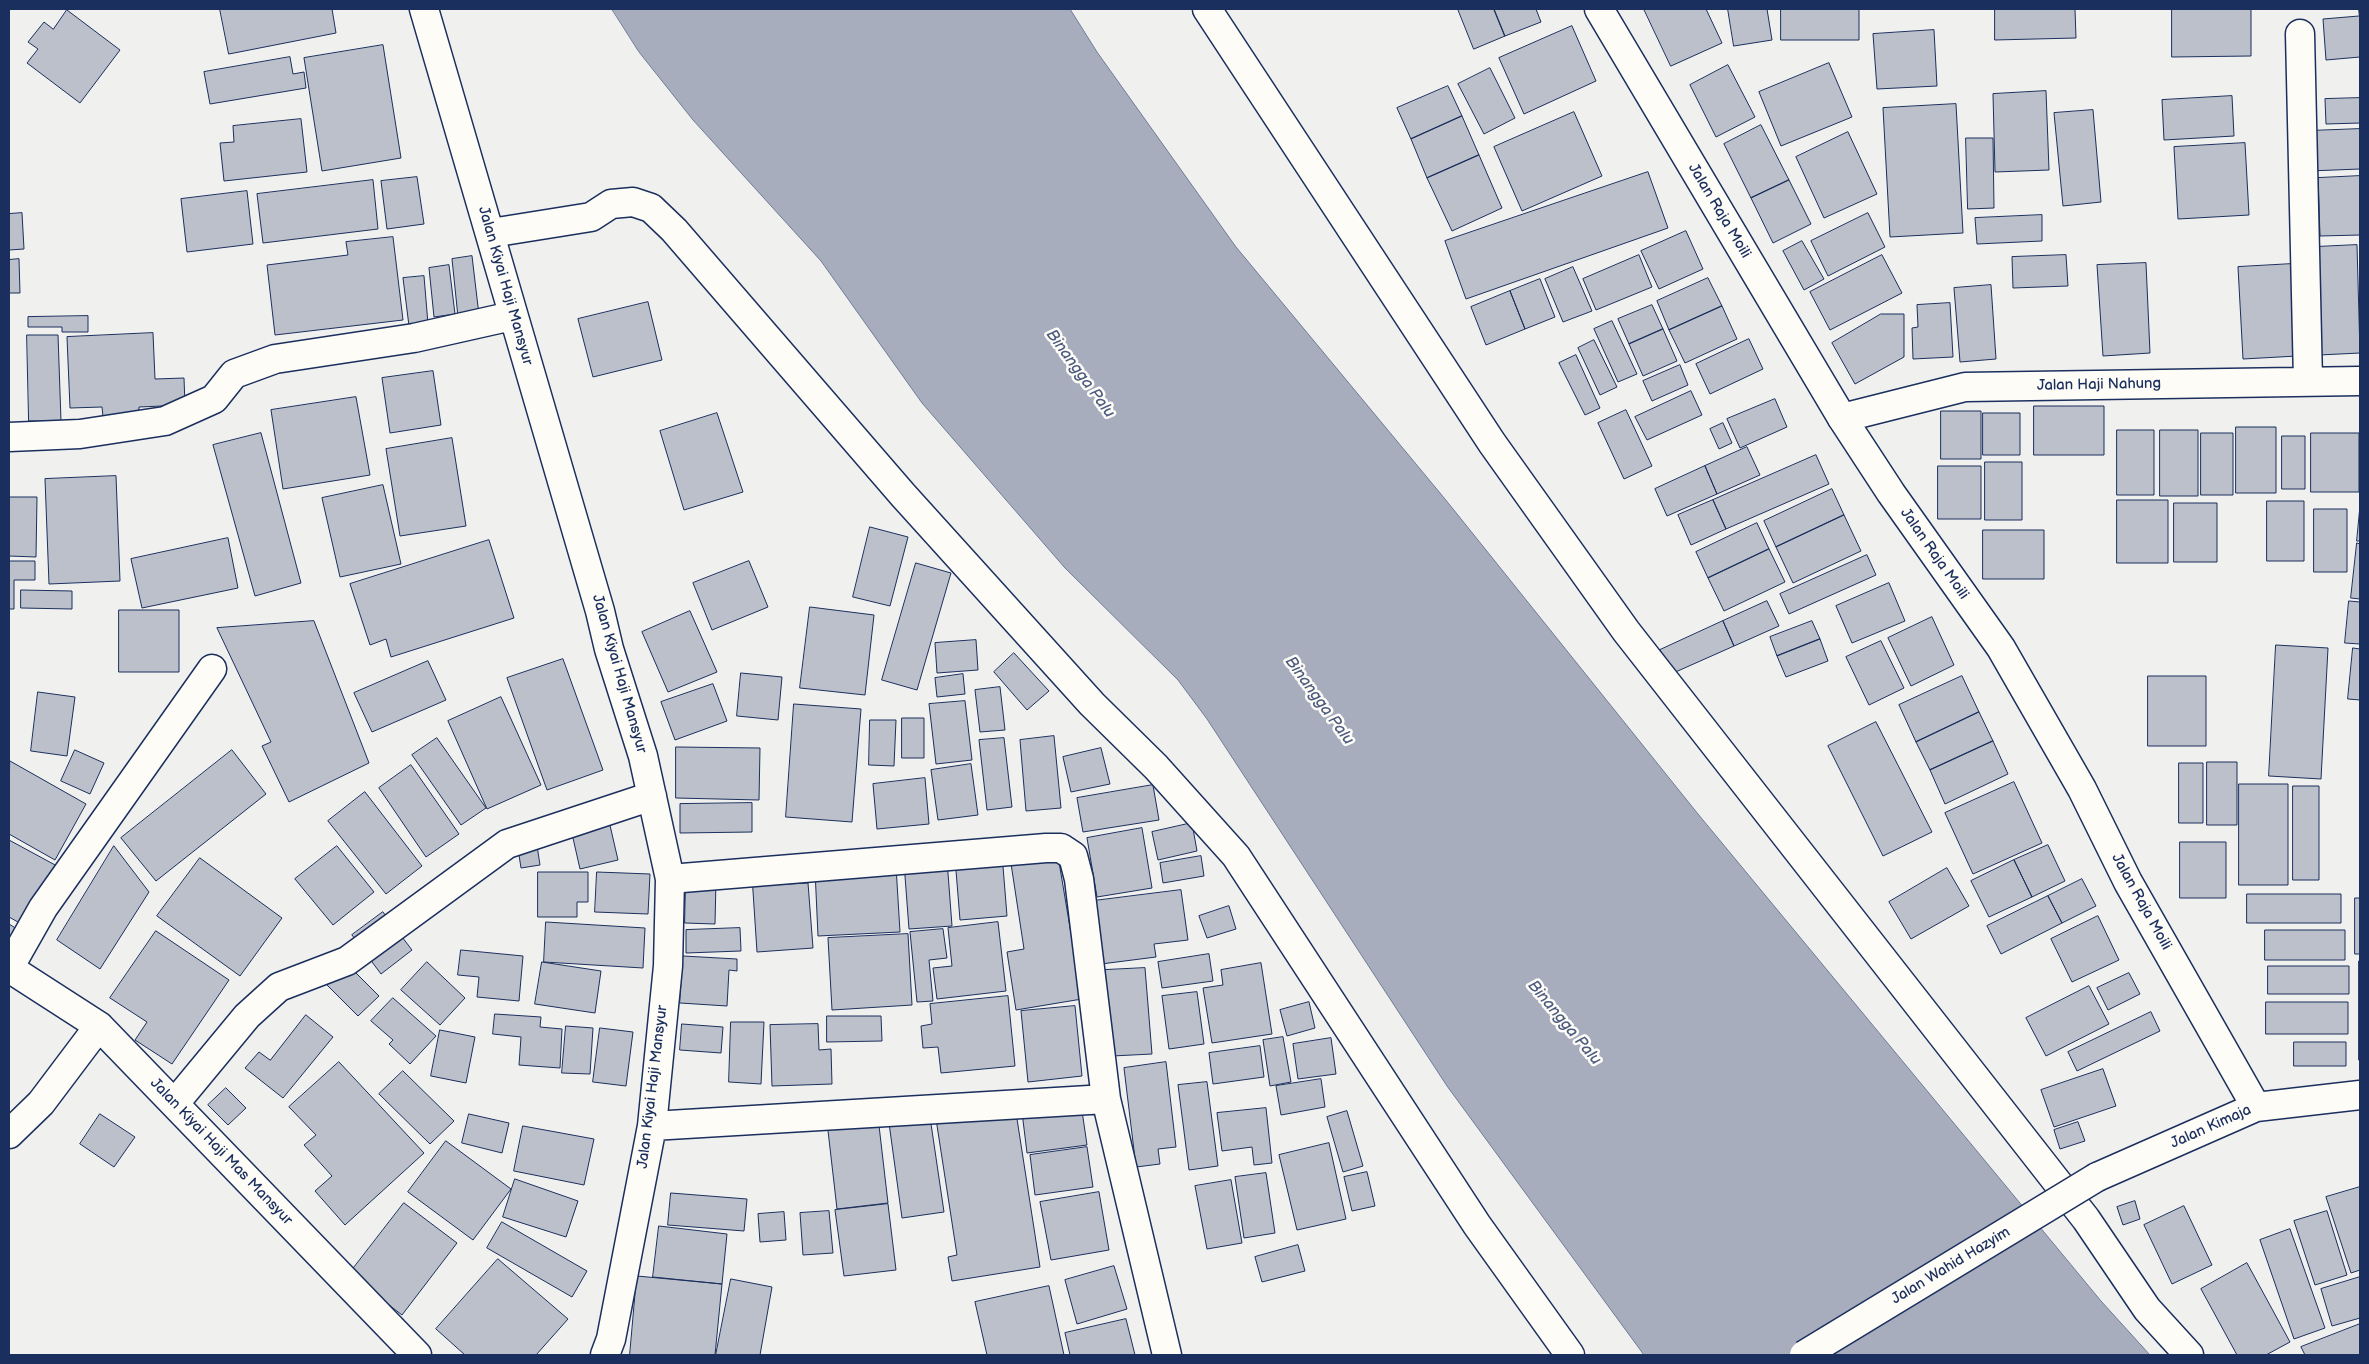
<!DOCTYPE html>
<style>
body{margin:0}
#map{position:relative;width:2369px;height:1364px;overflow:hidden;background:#f0f0ee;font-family:"Balsamiq Sans",sans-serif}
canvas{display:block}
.frame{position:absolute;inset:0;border:10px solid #1b2f5e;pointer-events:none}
</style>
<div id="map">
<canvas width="2369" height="1364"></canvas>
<div class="frame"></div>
</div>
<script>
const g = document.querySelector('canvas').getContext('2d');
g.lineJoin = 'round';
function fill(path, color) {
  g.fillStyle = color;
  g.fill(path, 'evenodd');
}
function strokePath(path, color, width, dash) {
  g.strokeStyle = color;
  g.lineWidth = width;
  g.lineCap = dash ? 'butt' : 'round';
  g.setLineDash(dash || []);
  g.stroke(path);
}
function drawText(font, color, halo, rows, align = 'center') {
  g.font = font + ' "Balsamiq Sans",sans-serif';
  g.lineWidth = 5;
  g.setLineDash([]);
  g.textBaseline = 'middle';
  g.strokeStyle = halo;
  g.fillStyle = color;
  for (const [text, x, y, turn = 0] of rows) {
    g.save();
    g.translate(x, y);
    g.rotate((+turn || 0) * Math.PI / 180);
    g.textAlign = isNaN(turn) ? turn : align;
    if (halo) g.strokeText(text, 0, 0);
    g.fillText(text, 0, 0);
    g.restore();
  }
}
const water = new Path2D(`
 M612,9H1070L1097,52L1236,247L1445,499L1698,814L2101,1301L2150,1355H1644L1447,1086L1207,719L1178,680L1065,568L922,403L821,261L693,120L639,52Z`);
fill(water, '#a7adbd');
strokePath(water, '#6f7b97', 1);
const building = new Path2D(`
 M220,9H332L336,33L229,54Z
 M1458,9H1494L1505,36L1474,49Z
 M1494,9H1536L1541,22L1505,36Z
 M1644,9H1706L1722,43L1671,66Z
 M1728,9H1767L1772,40L1734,46Z
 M1781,9H1859V40H1781Z
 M1995,9H2075L2076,38L1995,40Z
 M2172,9H2251V56L2172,57Z
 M2359,9H2360V57L2326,60L2323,19L2359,16Z
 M67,10L120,50L80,103L27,63L38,49L28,42L44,22L53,29Z
 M1572,26L1596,81L1524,114L1499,58Z
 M1934,30L1937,86L1877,89L1873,34Z
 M383,45L401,158L322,171L304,58Z
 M290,57L293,74L304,72L306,88L210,104L204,72Z
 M1829,63L1852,117L1781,146L1759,92Z
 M1728,65L1755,117L1716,137L1690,85Z
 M1490,68L1515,118L1484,134L1458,84Z
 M1448,86L1462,116L1411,139L1397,108Z
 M2046,91L2049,170L1995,172L1993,94Z
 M2232,96L2234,136L2164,140L2162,100Z
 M2360,98V123L2326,124L2325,99Z
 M1956,104L1963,233L1890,237L1883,108Z
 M2093,110L2101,202L2063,206L2054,113Z
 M1574,112L1602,176L1522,211L1494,147Z
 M1462,116L1479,155L1427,178L1411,139Z
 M301,119L307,172L224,181L220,143L234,142L233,126Z
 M1761,125L1789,180L1751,198L1724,144Z
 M2360,129V169L2309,171L2308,131Z
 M1848,132L1877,194L1824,218L1796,157Z
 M1966,138H1993L1994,208L1968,209Z
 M2245,143L2249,215L2178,219L2174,147Z
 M1479,155L1502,208L1452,231L1427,178Z
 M1648,172L1668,228L1466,299L1445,241Z
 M2360,176V235L2320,236L2318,178Z
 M417,177L424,224L387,229L381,181Z
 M373,180L378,229L263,243L257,194Z
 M1789,180L1811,224L1773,243L1751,198Z
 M247,191L253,244L187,252L181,199Z
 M22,213L24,249L9,250V214Z
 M1868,213L1885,247L1828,276L1811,241Z
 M2042,215V241L1977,244L1975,218Z
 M1686,231L1703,269L1659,289L1641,251Z
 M393,237L403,320L275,335L267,265L348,255L346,242Z
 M1802,241L1824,279L1804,290L1783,251Z
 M2357,245L2360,353L2319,355L2315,247Z
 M1639,255L1652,287L1596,310L1583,279Z
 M1882,255L1902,293L1830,330L1810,292Z
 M2066,255L2068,286L2013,288L2012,257Z
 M472,256L479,315L458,317L452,259Z
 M19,259L20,293H9V260Z
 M2146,263L2150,353L2103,356L2097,265Z
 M2292,264L2297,356L2243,359L2238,267Z
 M449,265L455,314L434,317L429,268Z
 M1573,267L1592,311L1563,322L1545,279Z
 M424,276L428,324L409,326L403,278Z
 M1708,278L1722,306L1669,330L1657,301Z
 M1540,279L1555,317L1525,329L1510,291Z
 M1991,285L1996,359L1960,362L1954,288Z
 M1510,291L1525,329L1486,345L1471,307Z
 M648,302L662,360L593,377L578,319Z
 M1950,303L1953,357L1913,359L1912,328L1918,327L1917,305Z
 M1652,305L1663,329L1629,344L1618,319Z
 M1722,306L1737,339L1685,363L1669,330Z
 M1881,314H1904V357L1855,384L1832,343Z
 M88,316V332H62V327H28V317Z
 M1612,321L1637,374L1618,382L1594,329Z
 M1663,329L1677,361L1643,376L1629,344Z
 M153,333L155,379L184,378L185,405L139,407V416L103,417L102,407L70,408L67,337Z
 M27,335H58L61,421H29Z
 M1749,339L1763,369L1710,394L1696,364Z
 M1594,340L1617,387L1600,395L1578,348Z
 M1576,355L1600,408L1585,415L1559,363Z
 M1680,365L1688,385L1652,401L1643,381Z
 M433,371L441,425L390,433L382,378Z
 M1691,391L1702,415L1647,440L1635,417Z
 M356,397L370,475L283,489L271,410Z
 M1775,399L1787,427L1740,448L1727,419Z
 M2034,406H2104V455H2034Z
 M1626,410L1652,466L1624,479L1598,423Z
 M1941,411H1981V459H1941Z
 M717,413L743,492L684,510L660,431Z
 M1983,413H2020V455H1983Z
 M1723,423L1732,443L1719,449L1710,429Z
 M2236,427H2276V493H2236Z
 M2117,430H2154V495H2117Z
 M2160,430H2198V496H2160Z
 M261,433L301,583L255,596L213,445Z
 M2201,433H2233V495H2201Z
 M2311,433H2359V492H2311Z
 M2282,436H2305V489H2282Z
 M452,438L466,526L400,536L386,449Z
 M1747,447L1760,475L1717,494L1705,466Z
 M1816,455L1829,484L1726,529L1713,500Z
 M1985,462H2022V520H1985Z
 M1705,466L1717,494L1667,516L1655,489Z
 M1938,466H1981V519H1938Z
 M116,476L120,581L49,584L45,479Z
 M383,485L401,564L340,577L322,498Z
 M1832,489L1844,515L1776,547L1764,521Z
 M9,497H37L36,557L9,556Z
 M1713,500L1726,529L1691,545L1678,515Z
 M2117,500H2168V563H2117Z
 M2267,501H2304V561H2267Z
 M2174,503H2217V562H2174Z
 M2360,506V541H2357Z
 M2314,509H2347V572H2314Z
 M1844,515L1861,551L1793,583L1776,547Z
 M1757,523L1769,549L1708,578L1696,552Z
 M870,527L908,537L890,606L853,597Z
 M1983,530H2044V579H1983Z
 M228,538L238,588L142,608L131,559Z
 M489,540L514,618L391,657L386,639L370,645L350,584Z
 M2357,543L2360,544V599L2351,598Z
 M1769,549L1785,582L1724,611L1708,578Z
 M1867,555L1876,575L1789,614L1780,594Z
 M9,561H35V580H14V609H9Z
 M749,561L768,607L712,630L693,583Z
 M916,563L951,573L917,690L882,680Z
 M1889,583L1905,621L1852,643L1836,606Z
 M21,590L72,591V609L21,608Z
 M1767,601L1779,626L1734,646L1723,621Z
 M2349,601L2360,602V644L2345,643Z
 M810,607L874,615L865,695L800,688Z
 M119,610H179V672H119Z
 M690,611L717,672L668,692L642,632Z
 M1932,617L1954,665L1911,686L1888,638Z
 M314,621L369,763L289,802L262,746L271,742L217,628Z
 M1723,621L1734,646L1671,674L1660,650Z
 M1812,621L1820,639L1777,656L1770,637Z
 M1820,639L1828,661L1786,677L1777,656Z
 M976,640L978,670L937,673L935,643Z
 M1881,641L1904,688L1869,705L1846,657Z
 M2276,645L2328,648L2321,779L2269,776Z
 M2353,648L2360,649V700L2348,699Z
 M1014,653L1049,691L1027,710L994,672Z
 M563,659L603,770L547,790L507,678Z
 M428,661L446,700L372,732L354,693Z
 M741,673L782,677L778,720L737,716Z
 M963,674L965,694L937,697L935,678Z
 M1962,676L1979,712L1916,742L1899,705Z
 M2148,676H2206V746H2148Z
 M713,684L727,721L675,740L661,702Z
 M1000,687L1005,730L980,732L975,690Z
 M38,692L75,697L67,756L31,751Z
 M501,697L541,785L487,809L448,721Z
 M965,701L972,760L936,764L929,704Z
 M794,704L861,709L852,822L786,817Z
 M1979,712L1993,741L1930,770L1916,742Z
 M902,718H924V758H902Z
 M870,720H896L894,766L869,765Z
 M1876,722L1932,832L1883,856L1828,746Z
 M1054,736L1061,808L1026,811L1020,740Z
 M437,738L486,808L461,825L412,755Z
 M1004,738L1012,807L987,810L979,740Z
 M1993,741L2008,774L1945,804L1930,770Z
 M676,747L760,748L759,800L676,798Z
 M1101,748L1110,784L1071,792L1063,757Z
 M75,750L104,763L90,794L61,781Z
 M232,750L266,794L156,881L121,838Z
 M10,761L86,804L55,860L9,834Z
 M2207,762H2237V825H2207Z
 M2179,763H2203V823H2179Z
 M971,764L978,815L938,820L931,770Z
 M411,765L459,834L426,857L379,788Z
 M925,778L929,824L877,829L873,784Z
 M2014,782L2042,843L1973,874L1945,813Z
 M2239,784H2288V885H2239Z
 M1153,785L1159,820L1083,832L1077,798Z
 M2293,786H2319V880H2293Z
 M365,792L422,866L386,894L328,821Z
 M752,803V832L680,833V804Z
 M606,808L618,860L580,869L568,816Z
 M1192,823L1197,851L1158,860L1152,832Z
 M534,826L540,865L521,868L515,829Z
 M1142,828L1152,888L1097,897L1087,838Z
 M9,840L57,866L25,926L9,917Z
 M2180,842H2226V898H2180Z
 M2048,845L2065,881L2032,897L2014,860Z
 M114,846L149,892L100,969L57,940Z
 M337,846L374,892L333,925L295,879Z
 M1057,850L1082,999L1016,1010L1007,952L1024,949L1010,857Z
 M1002,854L1007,916L960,920L955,858Z
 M1201,856L1204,876L1163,883L1160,863Z
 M200,858L282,918L240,976L157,916Z
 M947,860L952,926L909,929L904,863Z
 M2014,860L2032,897L1989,917L1971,881Z
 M896,866L900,932L818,936L815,870Z
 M1947,868L1969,906L1911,939L1889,902Z
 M538,872H588V902H577V917H538Z
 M597,872L650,874L648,914L595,912Z
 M785,873L786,884L808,883L813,948L757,952L752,876Z
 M2082,879L2096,906L2062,923L2048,896Z
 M686,880H716L715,924L685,923Z
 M1181,890L1188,940L1154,944L1156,957L1101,964L1093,901Z
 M2247,894H2341V923H2247Z
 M2048,896L2062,923L2001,954L1987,926Z
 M2355,898H2360V954H2355Z
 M1229,906L1236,929L1207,938L1199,916Z
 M383,912L412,950L381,974L352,935Z
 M2098,916L2119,960L2072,982L2051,939Z
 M546,922L645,928L643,968L544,962Z
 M998,922L1006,991L937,999L933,968L952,966L948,928Z
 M9,924L17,929L9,943Z
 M740,928L741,951L686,953V930Z
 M943,929L947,958L929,960L933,1001L917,1002L910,932Z
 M2265,930H2345V960H2265Z
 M156,931L229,980L172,1064L135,1040L147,1022L110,998Z
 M908,934L912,1005L832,1010L828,938Z
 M461,950L523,956L519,1001L477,997L479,977L458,975Z
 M1209,954L1213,981L1162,988L1158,962Z
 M683,956L737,959V971L729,970L727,1006L680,1003Z
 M343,960L379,996L358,1016L322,980Z
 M2359,961H2360V1060H2359Z
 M427,962L465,998L440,1025L401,990Z
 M542,962L601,971L595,1013L535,1004Z
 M1261,963L1272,1034L1212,1043L1203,988L1223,985L1221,970Z
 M2268,966H2349V994H2268Z
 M1145,968L1152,1054L1112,1056L1105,970Z
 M2129,973L2140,994L2108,1010L2097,988Z
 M2089,986L2109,1024L2046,1056L2026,1018Z
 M1197,992L1204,1044L1169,1049L1162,996Z
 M1008,996L1015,1066L941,1073L938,1047L923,1048L921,1026L932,1024L930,1004Z
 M393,998L436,1036L410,1064L389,1044L393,1040L371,1021Z
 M1309,1002L1315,1028L1287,1036L1280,1010Z
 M2266,1002H2348V1034H2266Z
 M1075,1006L1082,1076L1028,1082L1021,1011Z
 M2151,1012L2160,1031L2077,1071L2068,1052Z
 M495,1014L541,1017L540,1027L562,1029L560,1068L519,1065L521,1037L493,1034Z
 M306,1015L333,1037L283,1098L245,1068L259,1052L270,1060Z
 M827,1016H881L882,1041L827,1042Z
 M731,1022H764L761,1084L729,1082Z
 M682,1024L723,1027L721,1053L680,1050Z
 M818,1024L819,1050L831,1049L832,1084L772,1086L770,1025Z
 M566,1026L593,1028L590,1074L562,1073Z
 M600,1028L633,1032L626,1086L593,1082Z
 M440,1030L475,1037L466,1083L431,1076Z
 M1283,1037L1291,1082L1270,1086L1263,1040Z
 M1331,1038L1336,1074L1298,1079L1293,1044Z
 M2294,1042H2346V1066H2294Z
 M1260,1046L1264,1077L1213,1084L1209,1053Z
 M339,1062L424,1153L345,1225L315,1191L332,1176L304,1145L316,1135L289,1107Z
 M1166,1062L1176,1147L1158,1149L1160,1164L1136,1167L1124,1068Z
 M2103,1069L2116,1106L2054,1127L2041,1090Z
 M403,1071L454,1121L430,1144L379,1094Z
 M1321,1079L1325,1107L1281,1115L1276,1086Z
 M1207,1082L1218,1166L1189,1170L1178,1085Z
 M226,1088L246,1108L228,1125L208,1105Z
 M1081,1104L1087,1145L1027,1153L1022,1112Z
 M1015,1106L1040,1267L952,1281L948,1257L957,1255L936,1119Z
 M1266,1108L1272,1163L1254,1165L1252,1147L1222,1151L1217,1113Z
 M1347,1111L1363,1166L1343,1172L1327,1117Z
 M100,1114L135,1137L114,1167L80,1144Z
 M469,1114L509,1123L502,1153L462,1143Z
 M878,1117L888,1203L837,1209L827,1122Z
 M930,1117L944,1212L902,1218L889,1123Z
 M2078,1122L2085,1141L2060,1149L2054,1130Z
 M523,1126L594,1139L584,1185L514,1171Z
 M446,1141L511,1189L473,1240L408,1192Z
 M1329,1143L1346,1219L1297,1230L1279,1155Z
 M1087,1147L1093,1187L1035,1195L1030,1155Z
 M1367,1172L1375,1206L1352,1211L1344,1177Z
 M1266,1173L1275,1233L1244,1238L1235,1177Z
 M515,1179L578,1201L566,1237L503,1217Z
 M1231,1180L1242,1243L1207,1249L1195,1186Z
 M2360,1187V1270L2351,1273L2326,1197Z
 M1099,1192L1109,1250L1051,1260L1040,1202Z
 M671,1193L747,1199L744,1231L668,1225Z
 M2135,1201L2140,1219L2123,1225L2117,1207Z
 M404,1203L457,1243L402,1315L349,1274Z
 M888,1204L896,1270L844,1276L835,1210Z
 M2184,1206L2212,1265L2172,1284L2144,1225Z
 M829,1211L833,1253L803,1255L800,1213Z
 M2327,1211L2347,1275L2315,1285L2294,1221Z
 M784,1212L786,1240L760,1242L758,1214Z
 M502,1222L587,1271L572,1297L487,1248Z
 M659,1226L727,1234L722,1284L653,1277Z
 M2290,1229L2325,1328L2294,1339L2260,1240Z
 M1298,1245L1305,1271L1262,1282L1255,1257Z
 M498,1259L568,1319L536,1355H465L436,1329Z
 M2247,1263L2290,1342L2266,1355H2237L2201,1289Z
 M1114,1266L1127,1309L1077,1324L1065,1280Z
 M637,1276L722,1284L715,1355H630Z
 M2360,1277V1318L2332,1326L2321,1289Z
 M731,1279L772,1287L760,1355H716Z
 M1049,1286L1064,1355H987L975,1302Z
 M1126,1319L1135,1355H1070L1065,1333Z
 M2360,1324V1355H2305L2301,1347Z`);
fill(building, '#bbc0ca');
strokePath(building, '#1b2f5e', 1);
const minor = new Path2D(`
 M424,9L600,611L609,649L643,756L670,879L668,966L652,1126L611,1339L605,1355
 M1207,9L1492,443L1626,631L2086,1219L2147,1309L2189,1355
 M2300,34L2308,381
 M491,233L591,217L611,204L633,202L651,208L674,230L903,495L1092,704L1156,767L1236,856L1477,1225L1570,1355
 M1842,418L1965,387L2360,381
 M9,437L80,434L165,421L214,399L234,374L275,359L414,338L512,316
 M670,879L1046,848H1061L1073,856L1079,879L1106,1099L1167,1355
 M9,968L99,1026L417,1355
 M9,968L43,908L212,669
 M175,1103L247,1016L279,987L347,961L507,844L652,796
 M652,1126L1106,1099
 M9,1134L41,1103L99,1026`);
const tertiary = new Path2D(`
 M1599,9L1842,418L1891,493L2001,648L2082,789L2128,882L2256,1107
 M2097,1177L2256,1107L2360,1095`);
strokePath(minor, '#1b2f5e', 31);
strokePath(tertiary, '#1b2f5e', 31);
strokePath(minor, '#fdfcf7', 28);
strokePath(tertiary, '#fdfcf7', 28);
const tertiaryBridge = new Path2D(`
 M1804,1355L2097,1177`);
strokePath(tertiaryBridge, '#1b2f5e', 31, []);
strokePath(tertiaryBridge, '#fdfcf7', 28);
drawText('15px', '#1b2f5e', '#fdfcf7', [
 ["Jalan Raja Moili",1719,211,59],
 ["Jalan Kiyai Haji Mansyur",505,286,74],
 ["Jalan Haji Nahung",2099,385,-1],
 ["Jalan Raja Moili",1934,554,55],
 ["Jalan Kiyai Haji Mansyur",619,674,74],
 ["Jalan Raja Moili",2141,902,61],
 ["Jalan Kiyai Haji Mansyur",653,1087,-83],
 ["Jalan Kimaja",2211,1127,-24],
 ["Jalan Kiyai Haji Mas Mansyur",221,1152,46],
 ["Jalan Wahid Hazyim",1951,1266,-31]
]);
drawText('italic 16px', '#4c5b7f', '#fdfcf7', [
 ["Binangga Palu",1080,374,54],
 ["Binangga Palu",1319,701,54],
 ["Binangga Palu",1564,1023,50]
]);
</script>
